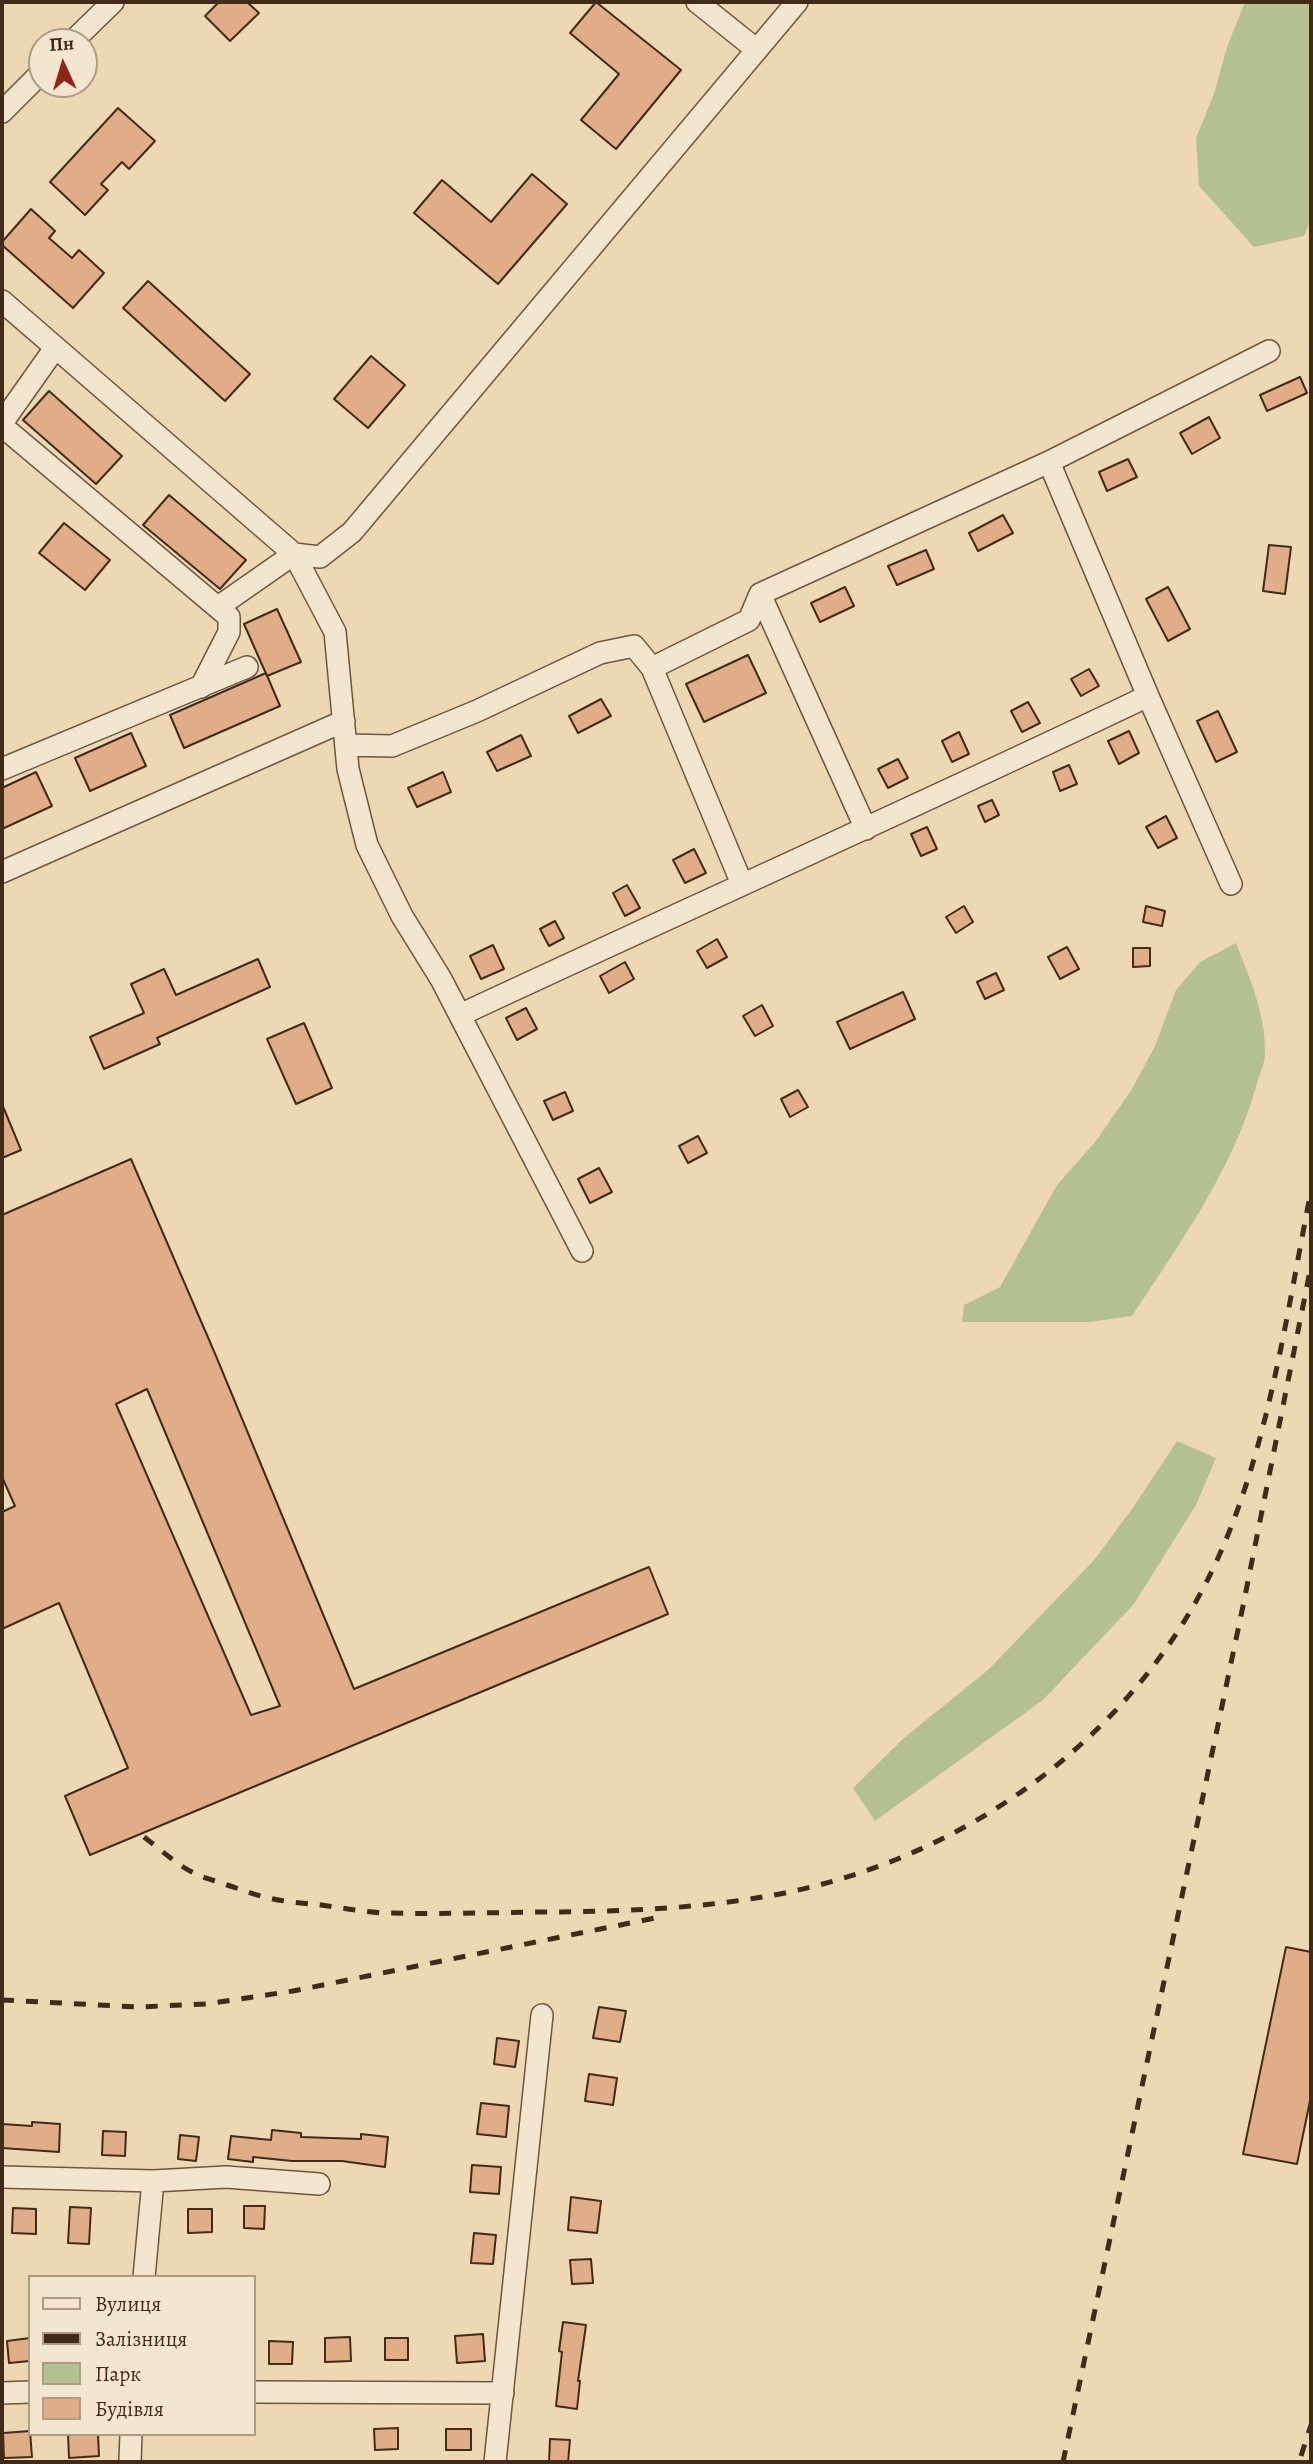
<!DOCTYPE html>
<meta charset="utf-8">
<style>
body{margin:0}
#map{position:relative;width:1313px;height:2464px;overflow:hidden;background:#eed8b3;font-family:Alegreya,serif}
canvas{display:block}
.frame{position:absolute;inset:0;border:4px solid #422a19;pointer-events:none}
.legend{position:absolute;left:28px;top:2275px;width:228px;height:161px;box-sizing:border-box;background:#f4e6ce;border:2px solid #ad9b86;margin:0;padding:9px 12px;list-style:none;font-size:21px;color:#422a19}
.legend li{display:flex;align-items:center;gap:14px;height:35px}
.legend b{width:35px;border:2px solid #ad9b86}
.north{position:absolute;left:28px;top:28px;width:70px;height:70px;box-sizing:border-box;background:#f4e6ce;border:2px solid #ad9b86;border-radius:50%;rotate:356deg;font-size:19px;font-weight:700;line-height:28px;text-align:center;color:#422a19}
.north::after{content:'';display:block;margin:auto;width:24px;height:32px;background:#8f2418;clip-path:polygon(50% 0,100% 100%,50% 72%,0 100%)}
</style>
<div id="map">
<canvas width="1313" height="2464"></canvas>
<div class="frame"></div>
<ul class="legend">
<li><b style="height:9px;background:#f4e6ce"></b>Вулиця</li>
<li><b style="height:9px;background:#422a19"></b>Залізниця</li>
<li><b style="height:19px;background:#b4c090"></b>Парк</li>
<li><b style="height:19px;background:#e1ad89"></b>Будівля</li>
</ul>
<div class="north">Пн</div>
</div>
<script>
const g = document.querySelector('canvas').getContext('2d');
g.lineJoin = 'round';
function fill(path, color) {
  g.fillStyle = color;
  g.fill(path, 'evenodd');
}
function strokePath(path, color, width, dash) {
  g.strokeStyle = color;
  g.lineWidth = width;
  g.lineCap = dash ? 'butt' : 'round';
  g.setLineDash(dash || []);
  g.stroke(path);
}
fill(new Path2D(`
 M1245,2H1311V219L1304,236L1254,247L1199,186L1196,138L1214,94L1227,47Z
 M1236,943C1250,979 1265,1012 1265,1051C1266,1062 1259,1075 1256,1087C1232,1171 1180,1243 1132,1316L1089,1322H962L964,1305L1000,1287L1057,1185L1096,1141L1132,1089L1155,1046L1176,990L1200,962Z
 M1177,1441L1216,1458L1196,1505L1134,1604L1043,1700L875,1821L853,1788L905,1737L988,1670L1095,1559L1134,1506Z`), '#b4c090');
const building = new Path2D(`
 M219,2H247L259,13L230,41L205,16Z
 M596,2L681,70L616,149L581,120L619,74L570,33Z
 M118,108L155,141L129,169L122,162L101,184L108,190L85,215L50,182Z
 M532,174L567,204L498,284L414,213L442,180L491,222Z
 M31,209L55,231L49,238L72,258L79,250L104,273L73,308L2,245V242Z
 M148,281L250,374L225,401L123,308Z
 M371,356L405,385L368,428L334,399Z
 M1300,377L1307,393L1267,411L1260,395Z
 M49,391L122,456L96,484L23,420Z
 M1209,417L1220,438L1192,454L1180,433Z
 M1128,459L1137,477L1107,491L1099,472Z
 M169,495L246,560L220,589L143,525Z
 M1003,515L1013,533L978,551L969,533Z
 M64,523L110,560L85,590L39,553Z
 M1269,545L1291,547L1285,594L1263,591Z
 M926,550L934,569L897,585L888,566Z
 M845,587L854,606L820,622L811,603Z
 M1168,587L1190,629L1168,641L1146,599Z
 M277,609L301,662L267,676L244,624Z
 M748,655L766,693L704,722L686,684Z
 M1089,669L1099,686L1081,696L1071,679Z
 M266,673L280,706L184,748L170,715Z
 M601,699L611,716L578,733L569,716Z
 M1028,702L1040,723L1022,732L1011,711Z
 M1218,711L1237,752L1216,762L1197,721Z
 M1129,731L1139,753L1119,764L1108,741Z
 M959,732L969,754L952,762L942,741Z
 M131,733L146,766L90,791L75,758Z
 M521,735L531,756L497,771L487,752Z
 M898,759L908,778L888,788L878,769Z
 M1069,765L1077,784L1060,791L1053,772Z
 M36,772L52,806L2,829V788Z
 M443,772L451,792L417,807L408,788Z
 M992,800L999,815L985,822L978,806Z
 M1166,816L1177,838L1158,848L1146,827Z
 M927,827L937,849L921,856L911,834Z
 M694,849L706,873L685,883L673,860Z
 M627,885L640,908L625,916L613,893Z
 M964,906L973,922L956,933L946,917Z
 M1146,906L1165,911L1162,926L1143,922Z
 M555,921L564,938L549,946L540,929Z
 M717,939L727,957L707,968L697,951Z
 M493,945L504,969L481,979L470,956Z
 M1067,947L1079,969L1060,979L1048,957Z
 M1133,948H1150V966L1133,967Z
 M258,959L270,987L157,1038L160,1044L104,1069L90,1037L144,1013L131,984L164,969L176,995Z
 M625,962L634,979L609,993L600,976Z
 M996,973L1004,990L985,999L977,982Z
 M903,992L915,1019L850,1049L837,1022Z
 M762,1005L773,1026L755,1036L743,1016Z
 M526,1008L537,1029L517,1040L506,1018Z
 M304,1023L332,1088L296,1104L267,1039Z
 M798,1090L808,1107L790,1117L781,1099Z
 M565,1092L573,1111L553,1120L544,1101Z
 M2,1104L21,1150L2,1158Z
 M698,1136L707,1153L688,1163L679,1146Z
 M131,1159L216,1356L354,1689L649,1567L668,1614L90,1855L65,1796L128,1768L59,1603L2,1629V1512L15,1506L2,1477V1215ZM147,1389L280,1706L251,1715L116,1404Z
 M599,1168L612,1192L590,1203L578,1179Z
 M1286,1947L1311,1952V2096L1297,2164L1243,2154Z
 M599,2007L626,2011L620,2042L593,2038Z
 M497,2038L519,2041L515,2067L494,2064Z
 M589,2074L617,2078L613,2105L585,2101Z
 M481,2103L509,2106L506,2137L477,2134Z
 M32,2122L60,2124L59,2152L2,2148V2124L32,2126Z
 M272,2130L301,2133V2137L361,2139V2134L388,2137L385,2167L342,2161H292L253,2157V2162L228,2159L231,2136L271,2140Z
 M103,2131L126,2132L125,2156L102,2155Z
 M180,2135L199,2137L196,2161L178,2159Z
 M472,2165L501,2167L499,2194L470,2192Z
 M571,2197L601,2201L597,2233L568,2230Z
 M244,2206H265L264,2229L244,2228Z
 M70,2207L91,2208L89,2244L68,2243Z
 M13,2208L36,2209V2234L12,2233Z
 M188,2209H212V2232L188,2233Z
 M474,2233L496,2235L493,2264L471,2263Z
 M591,2259L593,2283L572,2284L570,2260Z
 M563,2322L586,2325L578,2381H580L577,2409L556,2406L562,2352L559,2351Z
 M483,2334L485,2361L457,2363L455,2336Z
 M350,2337L351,2361L325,2362V2338Z
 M30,2338V2361L9,2363L7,2341Z
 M385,2338H408V2360H385Z
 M269,2341L293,2342L292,2364H269Z
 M398,2428V2449L375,2450L374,2429Z
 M446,2429H471V2450H446Z
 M30,2431L32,2457L4,2458L3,2433Z
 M68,2434H98L99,2456L69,2458Z
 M550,2439L570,2440L568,2462H549Z`);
fill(building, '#e1ad89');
strokePath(building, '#422a19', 2);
const minor = new Path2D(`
 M697,2L757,50
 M72,42L113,2
 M2,112L42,72
 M2,301L294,554L335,632L348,769L367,845L402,916L441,979L582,1251
 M2,423L55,348
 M2,426L229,617V632L201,687
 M1049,462L1148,696L1231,884
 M760,594L866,829
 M218,607L294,554L320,557L352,532L797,2
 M652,668L742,884
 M346,745L392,746L477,711L600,653L634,646L652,668L749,620L760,594L1049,462L1269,351
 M2,769L247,667
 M2,872L344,721
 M460,1015C689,908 920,805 1148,696
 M2,2177L153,2181L226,2177L319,2184
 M144,2277L153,2181
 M254,2392L503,2393
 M2,2393L30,2392
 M130,2462L131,2434
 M495,2462L542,2015`);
strokePath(minor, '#6d5640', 24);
strokePath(minor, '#f4e6ce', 21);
strokePath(new Path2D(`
 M144,1837C160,1849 178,1866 196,1874C206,1879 217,1881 227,1885C240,1889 252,1894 265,1897C283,1902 303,1903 321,1905C342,1908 364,1912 385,1913C434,1914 482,1913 531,1912C606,1912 681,1910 756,1898C953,1868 1135,1742 1218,1558C1269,1446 1287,1311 1311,1191
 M2,2000L138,2007L206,2004L293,1991L665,1916
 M1301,2456L1311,2425
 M1063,2462L1243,1606L1311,1266`), '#422a19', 5, [12, 12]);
</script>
